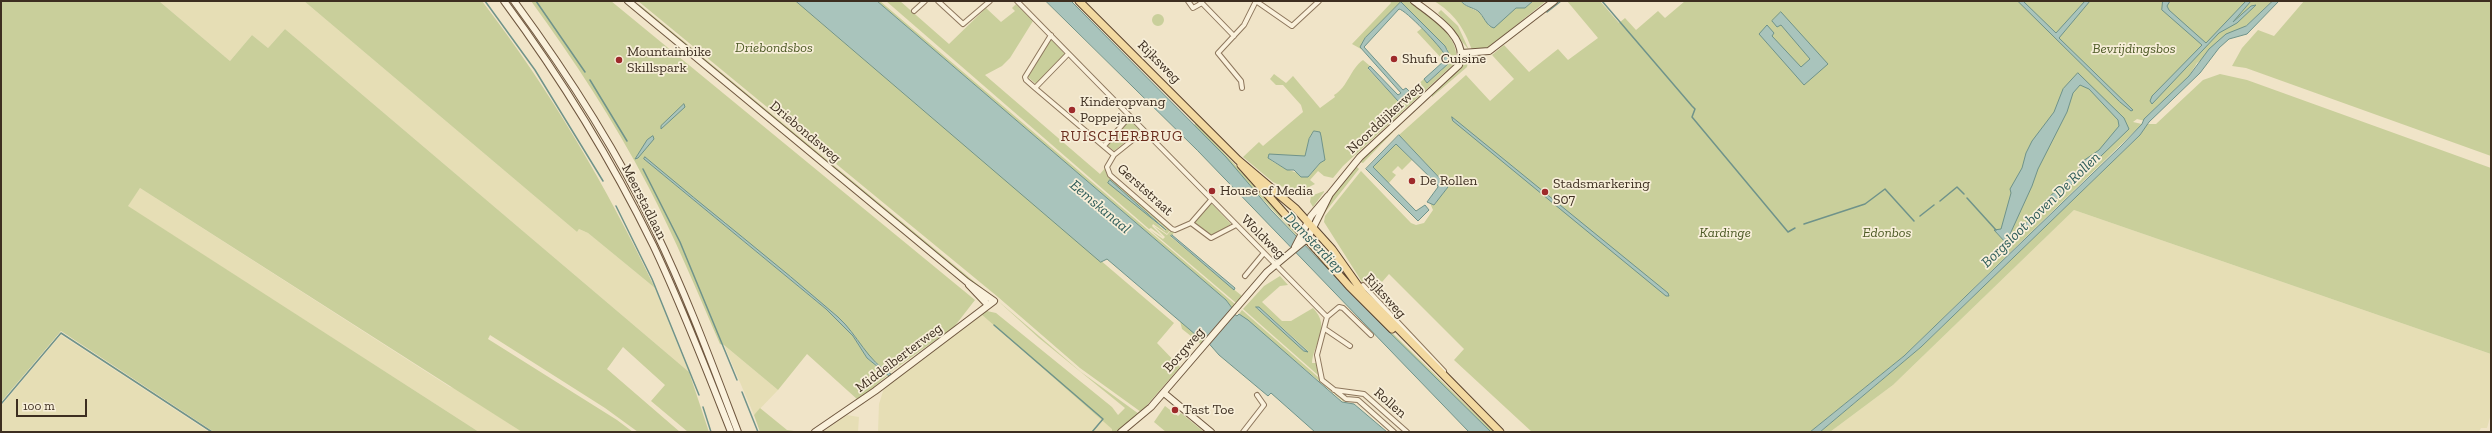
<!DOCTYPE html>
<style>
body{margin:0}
#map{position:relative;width:2492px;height:433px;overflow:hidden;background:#f0e4c8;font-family:"Zilla Slab",serif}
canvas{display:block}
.frame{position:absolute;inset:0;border:2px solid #3d2e20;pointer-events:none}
.scale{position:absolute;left:16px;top:399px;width:71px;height:18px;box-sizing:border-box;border:2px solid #3d2e20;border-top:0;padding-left:5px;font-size:12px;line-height:14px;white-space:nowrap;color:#3d2e20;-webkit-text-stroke:3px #f7eed8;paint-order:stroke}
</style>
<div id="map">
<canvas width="2492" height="433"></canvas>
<div class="frame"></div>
<div class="scale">100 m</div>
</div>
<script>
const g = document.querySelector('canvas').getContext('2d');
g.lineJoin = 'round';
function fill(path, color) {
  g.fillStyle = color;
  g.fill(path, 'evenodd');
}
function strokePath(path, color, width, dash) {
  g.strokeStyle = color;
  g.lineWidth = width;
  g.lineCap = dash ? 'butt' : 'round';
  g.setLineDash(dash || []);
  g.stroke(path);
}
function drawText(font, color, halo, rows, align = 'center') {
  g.font = font + ' "Zilla Slab",serif';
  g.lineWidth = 3.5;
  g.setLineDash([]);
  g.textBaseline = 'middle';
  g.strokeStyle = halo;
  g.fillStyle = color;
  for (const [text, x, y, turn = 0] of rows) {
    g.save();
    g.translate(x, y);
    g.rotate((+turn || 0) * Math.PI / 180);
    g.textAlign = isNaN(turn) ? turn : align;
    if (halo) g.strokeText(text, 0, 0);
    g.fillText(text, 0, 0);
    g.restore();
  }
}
fill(new Path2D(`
 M159,1H304L577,232L579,229L588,233L655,288L689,372L285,29L268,48L252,35L230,61Z
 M140,188L450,387L455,388L522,432H479L127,206Z
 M2074,210L2491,354V414L2487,428H2481L2479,432H1830L1893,385Z
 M981,314L1113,429L1112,432H878L879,404L884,388Z
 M61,335L209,432H1V406Z
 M724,345L778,390L754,415Z
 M847,415L859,417L858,432H823Z`), '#e6deb5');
fill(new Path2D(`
 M1,1H159L230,61L252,35L268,48L285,29L689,372L709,432H688L651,401L665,385L623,347L607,369L680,432H638L605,408L490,335L488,339L617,420L633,432H522L140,188L128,206L479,432H214L61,331L1,402Z
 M304,1H482C551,91 606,186 655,288L588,233L579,229L577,232Z
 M531,1H611L975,300L954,327L889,373L867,355L855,336L840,319L728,227L725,222L721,221L644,159L826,309L853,336L867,358L888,375L858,400L807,354L778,390L724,345L720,344C697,291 675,238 648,186C614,121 574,60 531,1Z
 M631,1L640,5L994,298L971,282Z
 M638,1H796L1174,323L1157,343L1180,367L1141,412L1080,368L998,297Z
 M877,1H880L1236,305L1232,308L1226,300Z
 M886,1H900L949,44L986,8L1001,22L1015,11L1012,8L1016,4L1033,21L1010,58L1002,66L985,75L1100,174L1106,167V173L1171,229L1167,234L1153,224L1152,226L1163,237L1151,228L1149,229ZM1110,180L1166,229L1165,231Z
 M1390,1H1410C1428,15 1461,36 1456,62L1343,166L1333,178L1324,176L1318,171L1310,180L1315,184L1303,190L1299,196L1295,193L1293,195L1291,191L1273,182L1243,157L1259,142L1263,146L1303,112L1301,105L1283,85H1276L1270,79L1274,74L1286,83L1293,76L1320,108L1335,97L1334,95C1348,87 1350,69 1363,60L1370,66L1368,69L1398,101L1424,79L1427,83L1442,70L1448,50L1401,2L1365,38L1361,49L1352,44L1391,3ZM1314,131L1320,132V163L1308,177C1293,171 1280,168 1268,158L1305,156L1309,139Z
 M1434,1H1461L1466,6L1479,12L1490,27L1516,8H1525L1533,1H1546L1489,47L1472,50C1464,28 1454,13 1434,1Z
 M1567,1H1600L1619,23L1625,18L1636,30L1658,11L1665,18L1685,1H2273L2246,26L2197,63L2189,76L2144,119L2145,121L2137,119L2133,122L2142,124L1904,356L1810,432H1532L1454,360L1464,349L1389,274L1382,282L1371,273L1362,282L1324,222L1325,216L1361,171L1411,223L1416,225L1424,223L1433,210L1430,203L1434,205L1448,187L1399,135L1466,75L1490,101L1514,79L1492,55L1504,45L1529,72L1558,49L1568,60L1598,38Z
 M2304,1H2491V156L2246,68L2232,66L2242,48L2258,30L2274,36Z
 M1441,10L1458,26L1469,50L1438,13Z
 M1152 20a6 6 0 1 1 12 0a6 6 0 1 1-12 0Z
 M1422,28C1429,37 1447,48 1444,61L1417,32Z
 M1051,39L1065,54L1036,84L1028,77Z
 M1469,58L1467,67L1432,97V94Z
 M2220,74L2247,80L2491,168V354L2074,210L1893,385L1830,432H1820L1921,347L2140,135L2147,124H2156L2203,80Z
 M1129,120L1140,130L1114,151L1107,145Z
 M1196,123L1295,229L1297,236L1194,125Z
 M1392,130L1393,132L1363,163L1360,162Z
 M1396,144L1412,160L1402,170L1398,166L1392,172L1396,175L1388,184L1373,167Z
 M1356,166L1359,169L1323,215L1334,193Z
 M1324,191V192L1313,207L1310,202L1311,196Z
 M1211,203L1231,224L1211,237L1194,222Z
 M1154,226L1167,235L1171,230L1175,231L1171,237L1242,296L1236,303L1150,230L1163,239L1165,237Z
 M1309,248H1311L1382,323L1494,432H1491L1382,325Z
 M1280,276L1288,285L1280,286L1262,302L1282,321H1291L1313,308C1332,328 1313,344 1312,363H1316L1319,376L1243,309L1264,286ZM1259,307L1307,350L1308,351L1256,308Z
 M997,300L1081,372L1139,414L1116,432H1112V429L981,314L987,311L996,313L1112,407L1118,415L1125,408L1039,338Z
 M1242,310L1343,399L1344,402L1239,314Z
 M1180,321L1204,341L1201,344L1182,329Z
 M1165,406L1178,416L1181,413L1204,432H1166L1154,422Z
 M760,408L787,430L801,432H760L754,415Z`), '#c9cf9b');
const water = new Path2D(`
 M796,1H877L1226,300L1232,308L1230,311L1237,316L1239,314L1248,320L1342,402L1354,404L1387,432H1315L1271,393L1268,396L1219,355L1205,339L1204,341L1196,335L1107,259L1101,262Z
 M1046,1H1071L1226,157L1271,210L1382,325L1491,432H1469L1198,151Z
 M1461,1H1533L1525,8H1516L1494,28C1486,26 1484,16 1478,11C1472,7 1465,7 1461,1Z
 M2018,1H2023L2056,33L2085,1H2090L2059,38L2133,110L2131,111L2120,102Z
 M2163,1H2170L2167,6L2169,10L2206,43L2246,1H2251L2233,22L2251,6L2256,5L2237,23L2219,33L2152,104L2150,101L2152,96L2202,45L2162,10Z
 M2273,1H2279L2247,34L2229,39L2219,48L2200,73L2149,122L2140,135L1921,347L1820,432H1810L1904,356L2121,146L2142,124L2144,119L2189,76L2209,49L2226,34L2246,26Z
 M1401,2L1445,46L1449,54V63L1427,83L1424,79L1444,61L1445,55C1441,47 1406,10 1399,9L1364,47L1403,90L1406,88L1409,91L1398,101L1368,68L1370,66L1398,95L1401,93L1360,47L1365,38Z
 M1781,12L1828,64L1804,85L1759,34L1767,25L1774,33L1772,36L1801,67L1810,59L1781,25L1777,27L1772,21Z
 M2078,73L2124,118L2129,129L2019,235L2024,226L2046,200L2078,170L2083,161L2099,150L2119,126L2118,120L2089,89L2080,85L2073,93L2067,112L2038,169L2032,186L2006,243L1994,230L2001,229L2011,193L2010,189L2022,168L2026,153L2032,141L2054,112L2063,89Z
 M684,104L685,107L661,129V126Z
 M1452,117L1668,293L1669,296H1666L1453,121Z
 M1314,131L1320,132L1321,136L1325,160L1320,163L1308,177H1301L1294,170H1287L1268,158L1269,154L1305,156L1309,139Z
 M1399,135L1448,187L1434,205L1427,202L1438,187L1437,184L1396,144L1373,167L1416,211L1425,205L1429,210L1418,221L1366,169Z
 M653,136L654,139L638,158L635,159L647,140Z
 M645,157C710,212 775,262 838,317C858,335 867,361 891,374L889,376L867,358L853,336L826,309L644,159Z
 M1110,180L1166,230L1108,183Z
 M1172,235L1235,288L1234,290L1171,236Z
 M1256,307H1259L1308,352L1304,351Z`);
fill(water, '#a9c4bc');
strokePath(water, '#6f938a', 1);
strokePath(new Path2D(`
 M485,1L535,70L603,181
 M536,1L585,72
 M1602,1L1692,106L1695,109L1692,117L1788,232L1795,228
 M1547,12L1561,1
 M590,80L627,141
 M643,169L680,242L737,380
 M1967,198L1996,230
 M1940,201L1957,187L1964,194
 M616,206L652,279L699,395
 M1920,216L1934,205
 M1804,224L1865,204L1885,189L1914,221
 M994,325L1103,419L1092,432
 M742,392L758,432
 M1,404L61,333L212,432
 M703,407L711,432`), '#6f938a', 1.5);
const street = new Path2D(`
 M938,1L963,24L990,1
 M1017,1L1327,317L1317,355L1322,380L1346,399L1358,400L1394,432
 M1188,1L1193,8L1202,3
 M1200,1L1234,36
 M1256,1L1292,26L1319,1
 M914,11L925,1
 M1051,35L1025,77L1026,80L1035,88L1068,54
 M1035,88L1114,155L1107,167L1110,175L1172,229L1175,230L1191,223
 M1242,88L1241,81L1218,53L1244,25L1256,1
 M1104,146L1130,116
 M1114,155L1144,131
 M1211,200L1191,223L1211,238L1236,225
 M1245,276L1264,253
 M1363,285L1444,371
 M1327,317L1339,307L1343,308L1371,335
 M1325,329L1350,346
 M1334,390L1364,394L1407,432
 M1243,432L1264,405L1257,395`);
const secondary = new Path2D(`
 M504,1C561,78 611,159 653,245C682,306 706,369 731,432
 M514,1C567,73 616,149 655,230C687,296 712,364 738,432
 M628,1L967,282L994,301L875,391L815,432
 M1462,53L1489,51L1554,1
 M1295,247L1311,216L1328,196
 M969,285L988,305
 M1164,393L1211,432
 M1121,432L1151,407L1267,272L1308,238L1330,194L1360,157L1459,65C1470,38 1432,15 1414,1`);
const primary = new Path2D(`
 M1079,1L1238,160L1296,209L1332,249L1364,294L1500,432
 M1241,165L1349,286L1392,329`);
strokePath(street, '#8d765c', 6);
strokePath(secondary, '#6f573f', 8);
strokePath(primary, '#5b4430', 9);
strokePath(street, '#faf1dc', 4);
strokePath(secondary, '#faf1dc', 6);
strokePath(primary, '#f3d9a0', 7);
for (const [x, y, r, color] of [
 [1394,59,4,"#9e2a2b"],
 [619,60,4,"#9e2a2b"],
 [1072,110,4,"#9e2a2b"],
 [1412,181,4,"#9e2a2b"],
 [1212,191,4,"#9e2a2b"],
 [1545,192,4,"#9e2a2b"],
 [1175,410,4,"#9e2a2b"]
]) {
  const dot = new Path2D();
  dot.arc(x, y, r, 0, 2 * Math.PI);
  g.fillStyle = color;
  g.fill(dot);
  strokePath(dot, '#f7eed8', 1.5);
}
drawText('italic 14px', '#4d5a26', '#f7eed8', [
 ["Driebondsbos",774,48],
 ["Bevrijdingsbos",2134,49],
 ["Kardinge",1725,233],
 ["Edonbos",1887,233]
]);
drawText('14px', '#3d2e20', '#f7eed8', [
 ["Mountainbike",627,52],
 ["Skillspark",627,68],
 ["Shufu Cuisine",1402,59],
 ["Kinderopvang",1080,102],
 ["Poppejans",1080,118],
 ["De Rollen",1420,181],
 ["Stadsmarkering",1553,184],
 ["S07",1553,200],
 ["House of Media",1220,191],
 ["Tast Toe",1183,410]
], 'left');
drawText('14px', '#3d2e20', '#f7eed8', [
 ["Rijksweg",1159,62,45],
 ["Noorddijkerweg",1385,118,-43],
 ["Driebondsweg",805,132,40],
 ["Gerststraat",1145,190,42],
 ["Meerstadlaan",644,202,63],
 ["Woldweg",1263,237,45],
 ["Rijksweg",1385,296,48],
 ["Borgweg",1184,350,-49],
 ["Middelberterweg",899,358,-37],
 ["Rollen",1390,403,41]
]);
g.letterSpacing = '1px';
drawText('15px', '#6b2e1e', '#f7eed8', [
 ["RUISCHERBRUG",1122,137]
]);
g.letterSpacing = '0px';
drawText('italic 15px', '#2f5d5a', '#f7eed8', [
 ["Eemskanaal",1100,207,40],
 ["Borgsloot boven De Rollen",2041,210,-44],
 ["Damsterdiep",1314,243,46]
]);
</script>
